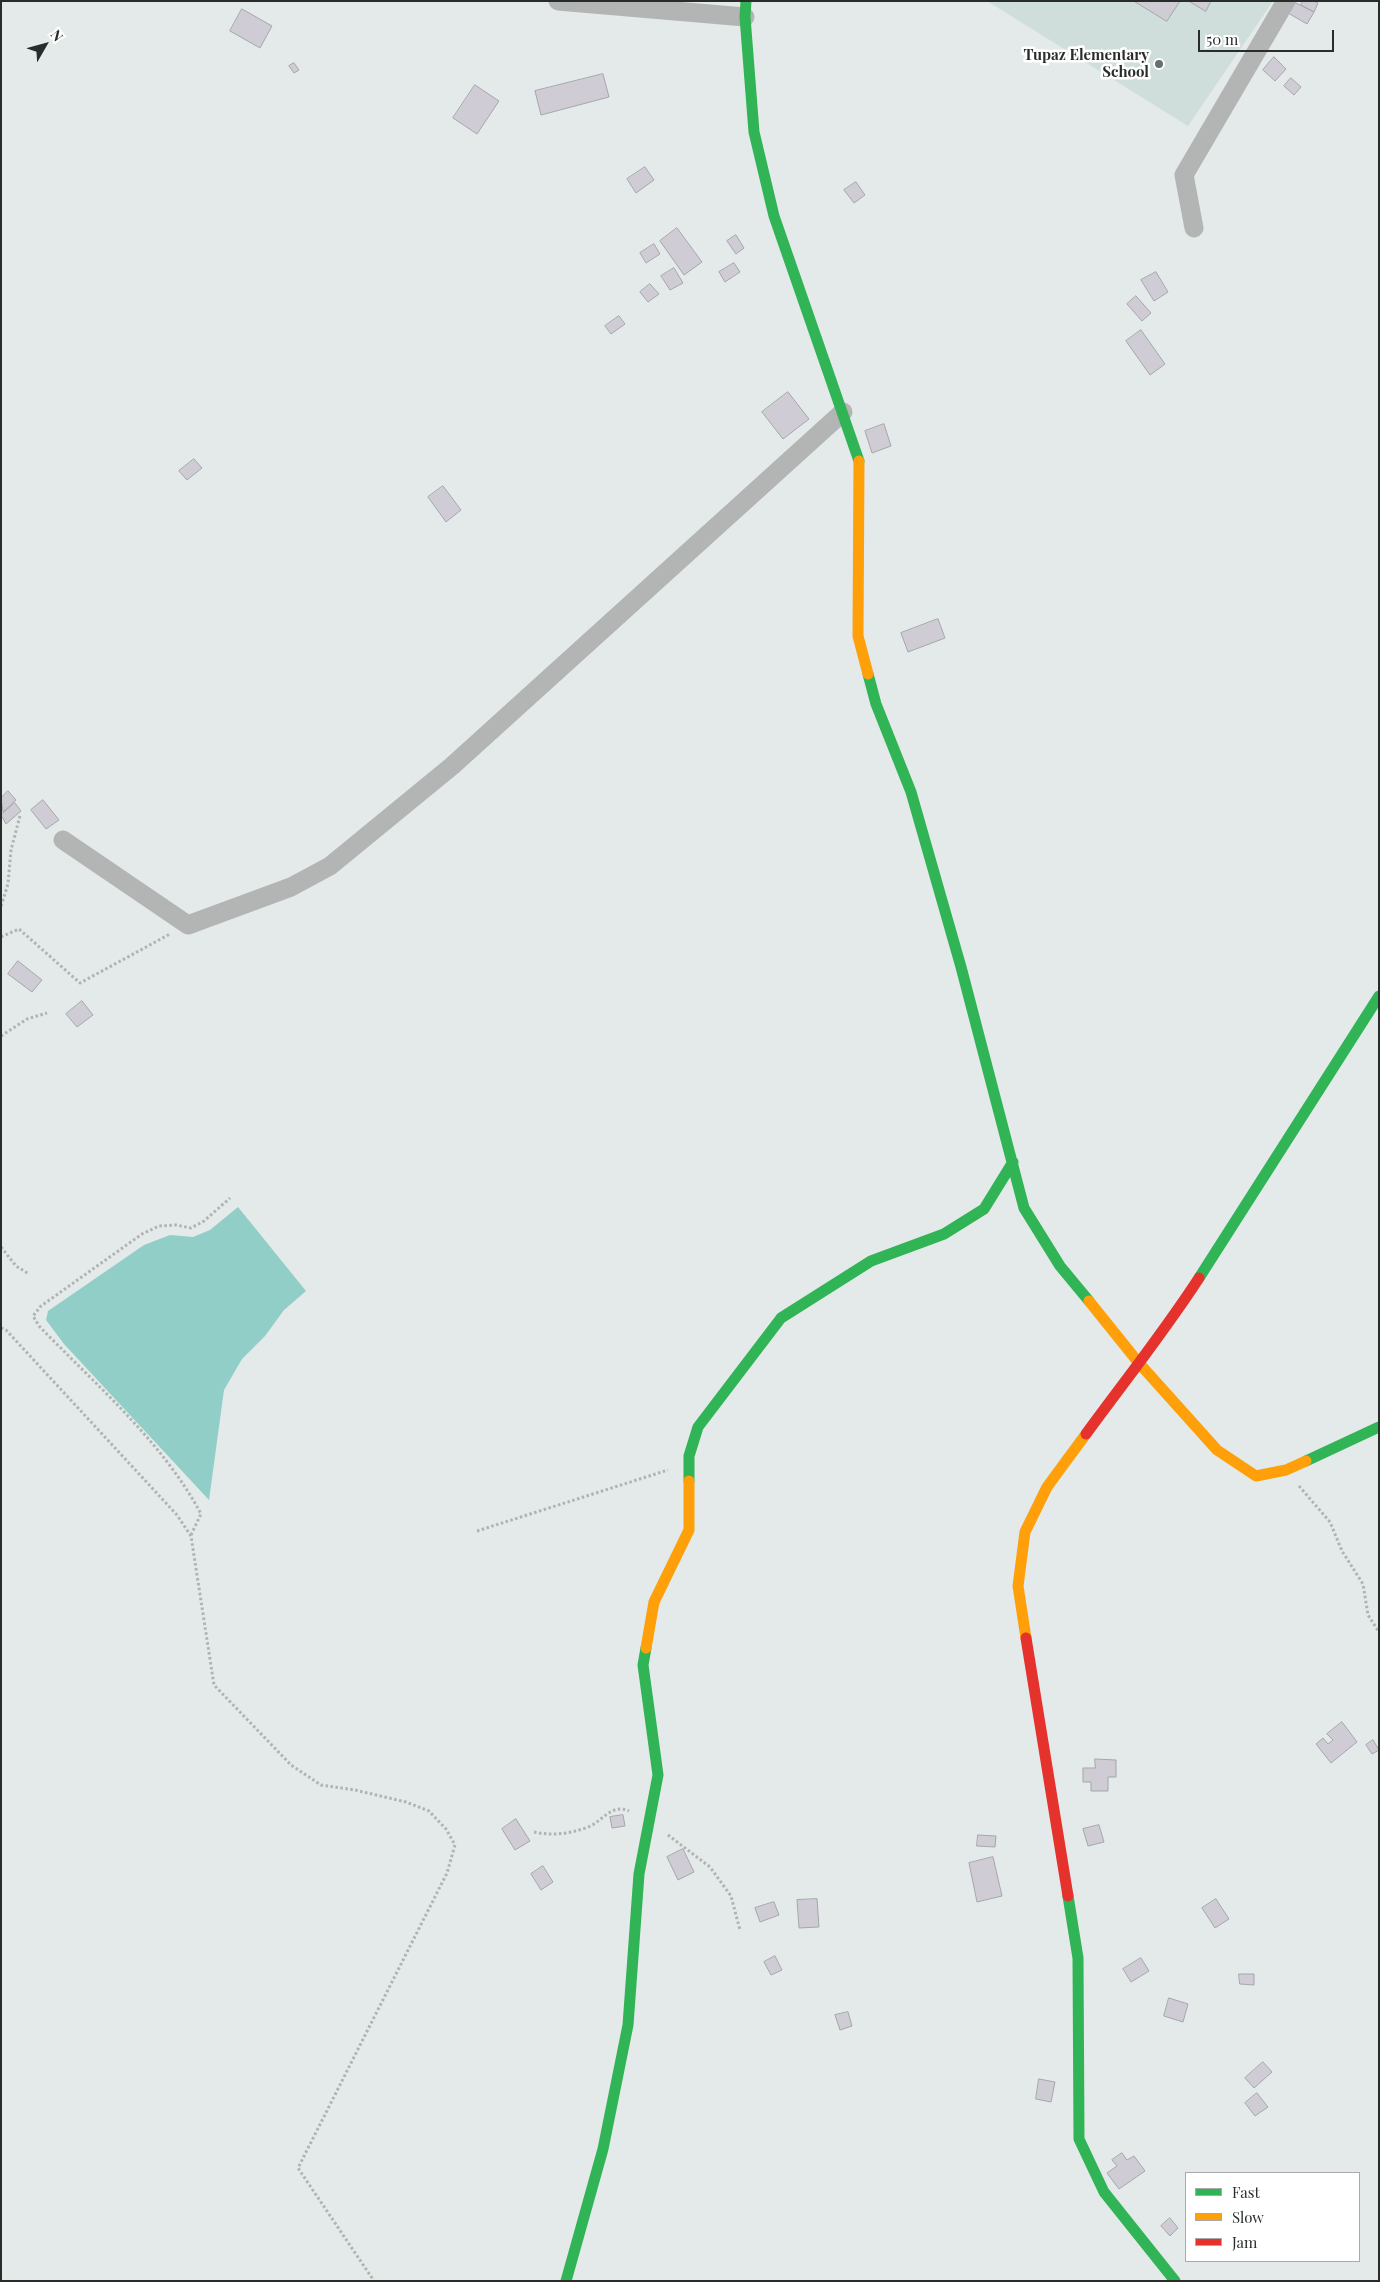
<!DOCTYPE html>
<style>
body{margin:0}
#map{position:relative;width:1380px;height:2282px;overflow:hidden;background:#e3eae9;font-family:"Playfair Display",serif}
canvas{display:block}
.frame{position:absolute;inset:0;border:2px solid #282d2c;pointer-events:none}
.legend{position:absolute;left:1185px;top:2172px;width:175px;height:90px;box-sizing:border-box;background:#fff;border:1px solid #a9abab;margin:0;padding:6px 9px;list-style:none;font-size:15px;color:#282d2c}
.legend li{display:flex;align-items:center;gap:10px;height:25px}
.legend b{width:25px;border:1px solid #a9abab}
.north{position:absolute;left:20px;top:20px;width:50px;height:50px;-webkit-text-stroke:4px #fff;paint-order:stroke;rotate:52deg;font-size:14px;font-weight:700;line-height:20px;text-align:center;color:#282d2c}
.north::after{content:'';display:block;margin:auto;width:18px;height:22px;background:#282d2c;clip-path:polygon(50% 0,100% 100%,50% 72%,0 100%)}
.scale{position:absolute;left:1198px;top:30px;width:136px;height:22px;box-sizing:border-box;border:2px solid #282d2c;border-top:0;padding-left:6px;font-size:15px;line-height:18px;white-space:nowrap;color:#282d2c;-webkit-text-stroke:4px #fff;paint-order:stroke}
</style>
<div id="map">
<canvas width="1380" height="2282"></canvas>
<div class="frame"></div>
<ul class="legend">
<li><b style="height:6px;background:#30b455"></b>Fast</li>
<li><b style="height:6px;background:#ff9f0a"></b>Slow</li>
<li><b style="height:6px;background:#e5322d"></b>Jam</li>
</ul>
<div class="north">N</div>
<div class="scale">50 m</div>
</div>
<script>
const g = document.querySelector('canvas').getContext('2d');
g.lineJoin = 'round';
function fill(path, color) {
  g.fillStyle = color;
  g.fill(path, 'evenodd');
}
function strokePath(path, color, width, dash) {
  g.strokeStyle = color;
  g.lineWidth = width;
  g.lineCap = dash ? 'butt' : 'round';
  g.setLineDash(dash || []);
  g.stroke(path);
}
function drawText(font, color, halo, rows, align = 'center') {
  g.font = font + ' "Playfair Display",serif';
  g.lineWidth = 5;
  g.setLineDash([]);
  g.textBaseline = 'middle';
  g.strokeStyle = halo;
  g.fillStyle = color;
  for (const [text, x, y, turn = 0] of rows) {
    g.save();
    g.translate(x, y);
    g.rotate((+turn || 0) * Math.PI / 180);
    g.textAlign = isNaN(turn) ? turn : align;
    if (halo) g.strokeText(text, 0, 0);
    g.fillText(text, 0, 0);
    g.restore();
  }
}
fill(new Path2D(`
 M987,1H1273L1188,126Z`), '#cfdedb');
fill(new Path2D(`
 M238,1207L306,1291L284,1310L265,1336L242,1359L224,1390L209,1500L64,1344L46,1320L48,1311L144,1245L170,1235L193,1237L210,1230Z`), '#91cec7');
const building = new Path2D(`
 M1134,1H1180L1167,21Z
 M1189,1H1211L1206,11Z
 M1303,1H1314L1318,3L1314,12L1301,5Z
 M1294,2L1314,12L1307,24L1288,13Z
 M242,9L272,26L260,48L230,31Z
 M1274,57L1286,69L1275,81L1263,70Z
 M294,63L299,70L294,73L289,66Z
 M603,74L609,97L541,115L535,91Z
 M1291,78L1301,87L1294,95L1284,86Z
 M475,85L499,101L477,134L453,118Z
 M645,167L654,180L636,193L627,179Z
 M856,182L865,195L854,203L844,190Z
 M677,228L702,262L684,275L660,241Z
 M736,235L744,248L736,254L727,241Z
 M654,244L660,254L646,263L640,253Z
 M734,263L740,272L725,282L719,272Z
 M674,268L683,283L670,290L661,276Z
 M1156,272L1168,292L1154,301L1141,280Z
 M650,284L659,294L648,302L640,292Z
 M1136,296L1151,313L1142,321L1127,304Z
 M619,316L625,324L611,334L605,326Z
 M1141,330L1165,364L1150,375L1126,341Z
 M788,392L809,419L783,439L762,412Z
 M884,424L891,446L872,453L865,431Z
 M194,459L202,468L187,480L179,471Z
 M443,486L461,510L446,522L428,497Z
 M938,619L945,638L908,652L901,633Z
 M8,791L16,800L3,812L1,798Z
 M43,800L59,820L46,829L31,810Z
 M15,803L21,811L6,824L1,815Z
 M18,961L42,980L32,992L8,974Z
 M82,1001L93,1015L77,1027L66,1014Z
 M1342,1722L1357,1742L1331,1763L1316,1744L1323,1738L1328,1744L1333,1740L1327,1734Z
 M1373,1740L1379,1750L1372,1754L1366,1745Z
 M1095,1759L1116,1760V1777H1108V1791H1091V1782H1083V1768H1095Z
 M623,1815L625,1826L612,1828L610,1817Z
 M516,1819L530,1841L515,1850L502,1829Z
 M1099,1825L1104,1842L1088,1846L1083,1829Z
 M978,1835L996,1836L995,1847L977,1846Z
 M683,1849L694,1872L678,1880L667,1857Z
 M993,1857L1002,1896L977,1902L969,1863Z
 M543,1866L553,1882L541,1890L531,1874Z
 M817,1899L819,1927L799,1928L797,1900Z
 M1216,1899L1229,1919L1215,1928L1202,1908Z
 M774,1902L779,1915L760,1922L755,1908Z
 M775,1956L782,1970L771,1975L764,1962Z
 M1141,1958L1149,1971L1131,1982L1123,1969Z
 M1239,1974H1254V1985L1240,1984Z
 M1169,1998L1188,2004L1183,2022L1164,2016Z
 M848,2012L852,2026L840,2030L835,2015Z
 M1263,2062L1272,2072L1254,2088L1245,2078Z
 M1039,2079L1055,2082L1051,2102L1036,2099Z
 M1257,2093L1268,2107L1255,2116L1245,2103Z
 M1122,2153L1127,2160L1134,2156L1145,2171L1119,2189L1107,2173L1117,2166L1112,2160Z
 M1170,2218L1178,2228L1170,2236L1161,2226Z`);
fill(building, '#cfccd5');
strokePath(building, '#a4a7a8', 1);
strokePath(new Path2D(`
 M1,906L8,884L11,850L20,816
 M1,937L19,929L80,983L170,934
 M1,1036L27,1019L47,1013
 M1,1247L16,1266L29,1274
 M1,1328L6,1330L177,1515L191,1536L214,1685L291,1765L321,1785L355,1790L406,1802L429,1811L446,1829L455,1845L447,1873L298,2168L374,2281
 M1299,1486L1330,1522L1342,1551L1363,1584L1368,1615L1379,1632
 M477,1531L668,1470
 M191,1535L201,1514C163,1442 95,1384 39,1326L33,1316L41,1306L142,1234L159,1226L176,1225L191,1228L204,1221L230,1198
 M534,1832C552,1836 570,1834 588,1827C602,1822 611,1803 629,1811
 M668,1835L710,1867L731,1896L740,1930`), '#afb3b2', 3, [2.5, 2.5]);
strokePath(new Path2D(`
 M558,1L745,17
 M1194,228L1184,175L1286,1
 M63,840L188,925L291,887L330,866L452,766L843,412`), '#b3b4b4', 19);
strokePath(new Path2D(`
 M746,1L745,17L754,132L774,216L859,461
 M868,674L876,704L911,792L961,967L1024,1208L1060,1266L1089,1301
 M1199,1278L1379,996
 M1306,1461L1379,1427
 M689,1481V1456L698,1427L781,1318L871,1261L944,1234L984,1209L1013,1162
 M1068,1896L1078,1958L1079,2139L1104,2192L1175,2281
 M566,2281L603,2149L628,2025L639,1874L658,1775L643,1665L646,1648`), '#30b455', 11);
strokePath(new Path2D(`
 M859,461L858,636L868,674
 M1089,1301L1138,1362L1217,1450L1256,1476L1286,1470L1306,1461
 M1026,1638L1018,1586L1025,1532L1047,1487L1086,1434
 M646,1648L654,1602L689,1530V1481`), '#ff9f0a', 11);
strokePath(new Path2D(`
 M1086,1434C1124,1382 1164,1332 1199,1278
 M1026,1638L1068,1896`), '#e5322d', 11);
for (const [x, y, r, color] of [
 [1159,64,5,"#696f6e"]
]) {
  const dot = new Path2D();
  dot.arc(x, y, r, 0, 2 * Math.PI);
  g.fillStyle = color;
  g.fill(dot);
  strokePath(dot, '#fff', 2);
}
drawText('bold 15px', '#282d2c', '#fff', [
 ["Tupaz Elementary",1149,55],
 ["School",1149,72]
], 'right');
</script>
